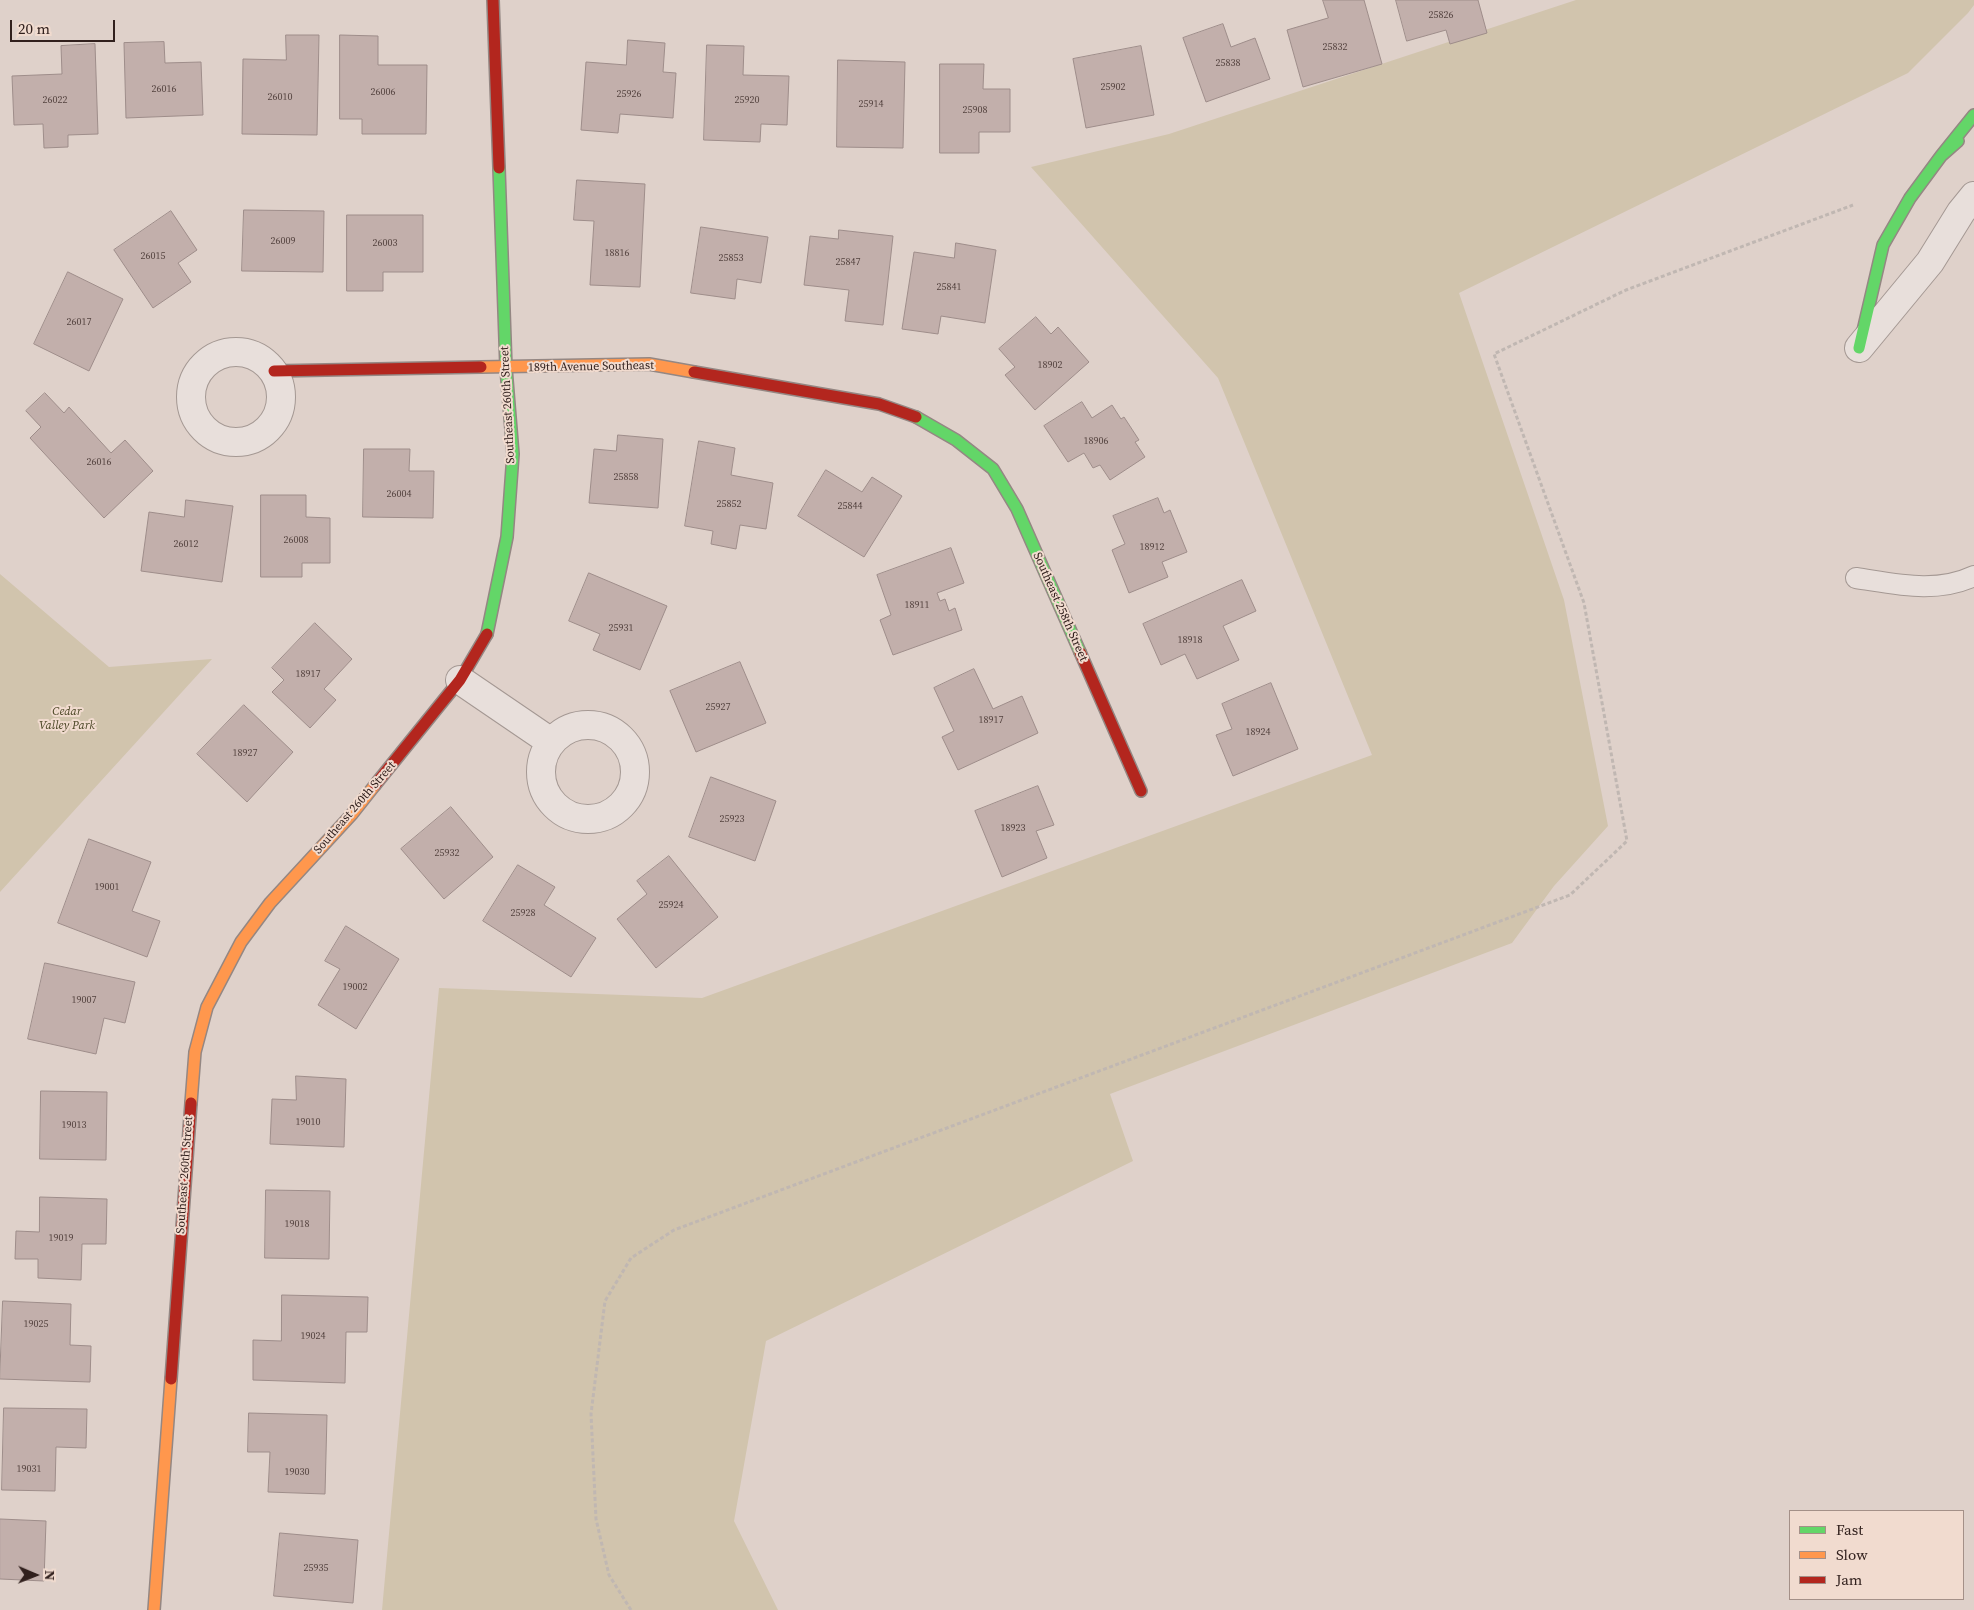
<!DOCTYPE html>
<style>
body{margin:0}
#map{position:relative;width:1974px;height:1610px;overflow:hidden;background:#dfd1ca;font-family:"Source Serif 4",serif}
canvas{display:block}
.legend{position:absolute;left:1789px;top:1510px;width:175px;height:90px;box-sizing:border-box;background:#f1dbcf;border:1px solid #a49088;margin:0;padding:6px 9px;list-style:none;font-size:15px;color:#31201d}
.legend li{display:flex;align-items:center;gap:10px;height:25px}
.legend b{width:25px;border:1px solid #a49088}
.north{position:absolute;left:10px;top:1550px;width:50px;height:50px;-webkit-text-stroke:4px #f1dbcf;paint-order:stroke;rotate:91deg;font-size:14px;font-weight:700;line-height:20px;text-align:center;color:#31201d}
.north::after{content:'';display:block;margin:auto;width:18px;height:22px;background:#31201d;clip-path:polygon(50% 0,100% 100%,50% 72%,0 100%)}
.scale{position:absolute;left:10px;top:20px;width:105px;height:22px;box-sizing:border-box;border:2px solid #31201d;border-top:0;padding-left:6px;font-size:15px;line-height:18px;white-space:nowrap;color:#31201d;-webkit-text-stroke:4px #f1dbcf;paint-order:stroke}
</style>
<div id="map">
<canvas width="1974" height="1610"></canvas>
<ul class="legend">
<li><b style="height:6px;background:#63d668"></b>Fast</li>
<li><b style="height:6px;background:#ff974d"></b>Slow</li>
<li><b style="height:6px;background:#b3261e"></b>Jam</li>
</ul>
<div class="north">N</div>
<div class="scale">20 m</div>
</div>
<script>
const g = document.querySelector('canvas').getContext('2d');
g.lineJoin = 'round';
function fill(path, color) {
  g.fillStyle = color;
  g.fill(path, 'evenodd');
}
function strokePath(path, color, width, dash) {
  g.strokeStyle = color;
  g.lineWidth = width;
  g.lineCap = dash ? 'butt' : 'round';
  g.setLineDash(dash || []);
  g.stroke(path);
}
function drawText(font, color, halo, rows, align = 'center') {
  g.font = font + ' "Source Serif 4",serif';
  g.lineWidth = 4;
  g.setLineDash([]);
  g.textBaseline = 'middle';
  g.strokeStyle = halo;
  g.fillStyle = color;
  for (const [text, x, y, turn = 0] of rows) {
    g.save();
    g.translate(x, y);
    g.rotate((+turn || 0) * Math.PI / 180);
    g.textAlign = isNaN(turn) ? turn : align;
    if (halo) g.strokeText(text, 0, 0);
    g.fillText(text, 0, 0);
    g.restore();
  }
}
fill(new Path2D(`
 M1576,0H1974V5L1968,13L1908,73L1459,293L1564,600L1608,826L1554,886L1512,943L1110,1094L1133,1161L766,1341L734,1521L778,1610H382L439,988L702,998L1372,755L1218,378L1031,167L1169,134Z
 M0,574L109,667L212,659L0,892Z`), '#d1c4ad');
const building = new Path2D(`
 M1323,0H1364L1382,64L1303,87L1287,30L1328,18Z
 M1396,0H1478L1487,33L1450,44L1446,30L1407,41Z
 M1223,24L1231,47L1255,38L1270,79L1206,102L1183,38Z
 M286,35H319L317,135L242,134L243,59L286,60Z
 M340,35L378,36V65H427L426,134H362V119H340Z
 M628,40L665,43L663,72L676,73L673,118L620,114L618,133L581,130L586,62L626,65Z
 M164,42L165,63L201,62L203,115L126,118L124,43Z
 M95,44L98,134L68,135V147L44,148L43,124L14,125L12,76L62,74L61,46Z
 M707,45L744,46L743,75L789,76L787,125L761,124L760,142L704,140Z
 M1141,46L1154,115L1086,128L1073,59Z
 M838,60L905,62L903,148L837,147Z
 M940,64H984L983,89H1010V132H979V153H940Z
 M577,180L645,184L640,287L590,285L594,221L574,220Z
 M244,210L324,211L323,272L242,271Z
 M171,211L197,250L178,263L191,282L153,308L114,250Z
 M347,215H423V272H383V291H347Z
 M701,227L768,237L761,283L737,279L735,299L691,293Z
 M839,230L893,236L883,325L845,321L849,290L804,285L810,236L838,239Z
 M956,243L996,250L985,323L941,316L938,334L902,329L914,252L954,258Z
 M68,272L123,299L89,371L34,344Z
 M1036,317L1051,334L1058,327L1089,362L1035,410L1005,375L1015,367L999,349Z
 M45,393L64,413L69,407L111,453L125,440L153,471L104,518L30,438L41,427L26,411Z
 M1082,402L1092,418L1112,405L1121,419L1124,417L1139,440L1135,442L1145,457L1110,480L1100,465L1093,468L1084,453L1068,462L1044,426Z
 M618,435L663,439L658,508L589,503L594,449L616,451Z
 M699,441L735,448L731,475L773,483L766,529L740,525L736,549L711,544L713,531L685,526Z
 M364,449H410L409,471H434L433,518L363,517Z
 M826,470L862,492L872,477L902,496L864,557L798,516Z
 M261,495H306V517L330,518V563H302V577H261Z
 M1158,498L1164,513L1170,510L1187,552L1162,562L1168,577L1129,593L1112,550L1125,544L1113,516Z
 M186,500L233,506L222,582L141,571L149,512L184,517Z
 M951,548L964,583L937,593L940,601L945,599L949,611L955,608L962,630L893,655L880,620L891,615L877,575Z
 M589,573L667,606L640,670L593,650L600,634L569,621Z
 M1242,580L1256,611L1223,626L1239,660L1197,679L1185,654L1161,665L1143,624Z
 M315,623L352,659L324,689L336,700L310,728L272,692L284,680L272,668Z
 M740,662L766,723L696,752L670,691Z
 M974,669L993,709L1022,696L1038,733L958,770L942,737L954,731L934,688Z
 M1271,683L1298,749L1233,776L1216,735L1232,729L1222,704Z
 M244,705L293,752L247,802L197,754Z
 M711,777L776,801L755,861L689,837Z
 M1038,786L1054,825L1036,831L1047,858L1002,877L975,811Z
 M451,807L493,857L444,899L401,849Z
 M89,839L151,862L132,911L160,921L147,957L58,923Z
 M669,856L718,917L656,968L617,919L647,894L637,881Z
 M518,865L555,887L544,905L596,938L571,977L483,921Z
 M346,926L399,959L356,1029L318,1005L340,969L325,961Z
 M45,963L135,982L125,1023L104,1018L96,1054L28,1039Z
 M296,1076L346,1079L344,1147L270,1144L272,1099L296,1100Z
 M41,1091L107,1092L106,1160L40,1159Z
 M266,1190L330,1191L329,1259L265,1258Z
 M40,1197L107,1199L106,1244H82L81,1280L38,1278V1259H15L16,1231L39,1232Z
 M282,1295L368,1297L367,1332H346L345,1383L253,1380V1340L281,1341Z
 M3,1301L71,1304L70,1345L91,1346L90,1382L0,1379Z
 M4,1408L87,1409L86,1448L56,1447L55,1491L2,1490Z
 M249,1413L327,1415L325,1494L268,1492L270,1452H248Z
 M0,1519L46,1521L44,1581L0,1579Z
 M280,1533L358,1540L353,1603L274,1596Z`);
fill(building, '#c2afab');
strokePath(building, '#9e8d8a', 1);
const lane = new Path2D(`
 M1856,578C1896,584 1936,594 1974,576`);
const street = new Path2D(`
 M1859,348L1930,262L1961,212L1974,196
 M191 397a45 45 0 1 1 90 0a45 45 0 1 1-90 0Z
 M460,680L551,742
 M541 772a47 47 0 1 1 94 0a47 47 0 1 1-94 0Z`);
const fast = new Path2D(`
 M1941,156L1974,115
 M1859,348L1883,245L1910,198L1941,156L1958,141
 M916,417L956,440L993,469L1017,509L1080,652
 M487,634L507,537L513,454L506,368L499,168`);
const slow = new Path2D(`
 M481,367L649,364L694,372
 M191,1103L195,1052L207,1007L241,942L270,903L352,814L375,785
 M154,1610L171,1379`);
const jam = new Path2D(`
 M493,0L499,168
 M274,371L481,367
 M694,372L879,404L916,417
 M1080,652L1141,791
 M375,785L460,680L487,634
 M171,1379L191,1103`);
strokePath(lane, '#a49893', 22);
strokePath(street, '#a49893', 30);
strokePath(fast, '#948783', 14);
strokePath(slow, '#948783', 14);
strokePath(jam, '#948783', 14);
strokePath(new Path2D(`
 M631,1610L609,1575L596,1519L591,1414L605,1301L631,1258L674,1230L1570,895L1627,841L1584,603L1494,354L1626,290L1853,205`), '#c0b7b2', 3, [4, 2.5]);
strokePath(lane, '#e8dfdb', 20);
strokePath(street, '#e8dfdb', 28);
strokePath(fast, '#63d668', 11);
strokePath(slow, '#ff974d', 11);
strokePath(jam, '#b3261e', 11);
drawText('10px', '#554440', null, [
 ["25826",1441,15],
 ["25832",1335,47],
 ["25838",1228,63],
 ["25902",1113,87],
 ["26016",164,89],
 ["26006",383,92],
 ["25926",629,94],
 ["26010",280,97],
 ["26022",55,100],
 ["25920",747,100],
 ["25914",871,104],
 ["25908",975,110],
 ["26009",283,241],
 ["26003",385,243],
 ["18816",617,253],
 ["26015",153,256],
 ["25853",731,258],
 ["25847",848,262],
 ["25841",949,287],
 ["26017",79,322],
 ["18902",1050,365],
 ["18906",1096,441],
 ["26016",99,462],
 ["25858",626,477],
 ["26004",399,494],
 ["25852",729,504],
 ["25844",850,506],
 ["26008",296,540],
 ["26012",186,544],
 ["18912",1152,547],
 ["18911",917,605],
 ["25931",621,628],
 ["18918",1190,640],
 ["18917",308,674],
 ["25927",718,707],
 ["18917",991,720],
 ["18924",1258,732],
 ["18927",245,753],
 ["25923",732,819],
 ["18923",1013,828],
 ["25932",447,853],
 ["19001",107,887],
 ["25924",671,905],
 ["25928",523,913],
 ["19002",355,987],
 ["19007",84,1000],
 ["19010",308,1122],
 ["19013",74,1125],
 ["19018",297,1224],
 ["19019",61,1238],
 ["19025",36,1324],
 ["19024",313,1336],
 ["19031",29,1469],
 ["19030",297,1472],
 ["25935",316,1568]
]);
drawText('12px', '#31201d', '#f1dbcf', [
 ["189th Avenue Southeast",591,367,-1],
 ["Southeast 260th Street",508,405,-93],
 ["Southeast 258th Street",1060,607,66],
 ["Southeast 260th Street",355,808,-49],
 ["Southeast 260th Street",185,1175,-86]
]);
drawText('italic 12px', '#4b4726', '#f1dbcf', [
 ["Cedar",67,712],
 ["Valley Park",67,726]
]);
</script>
